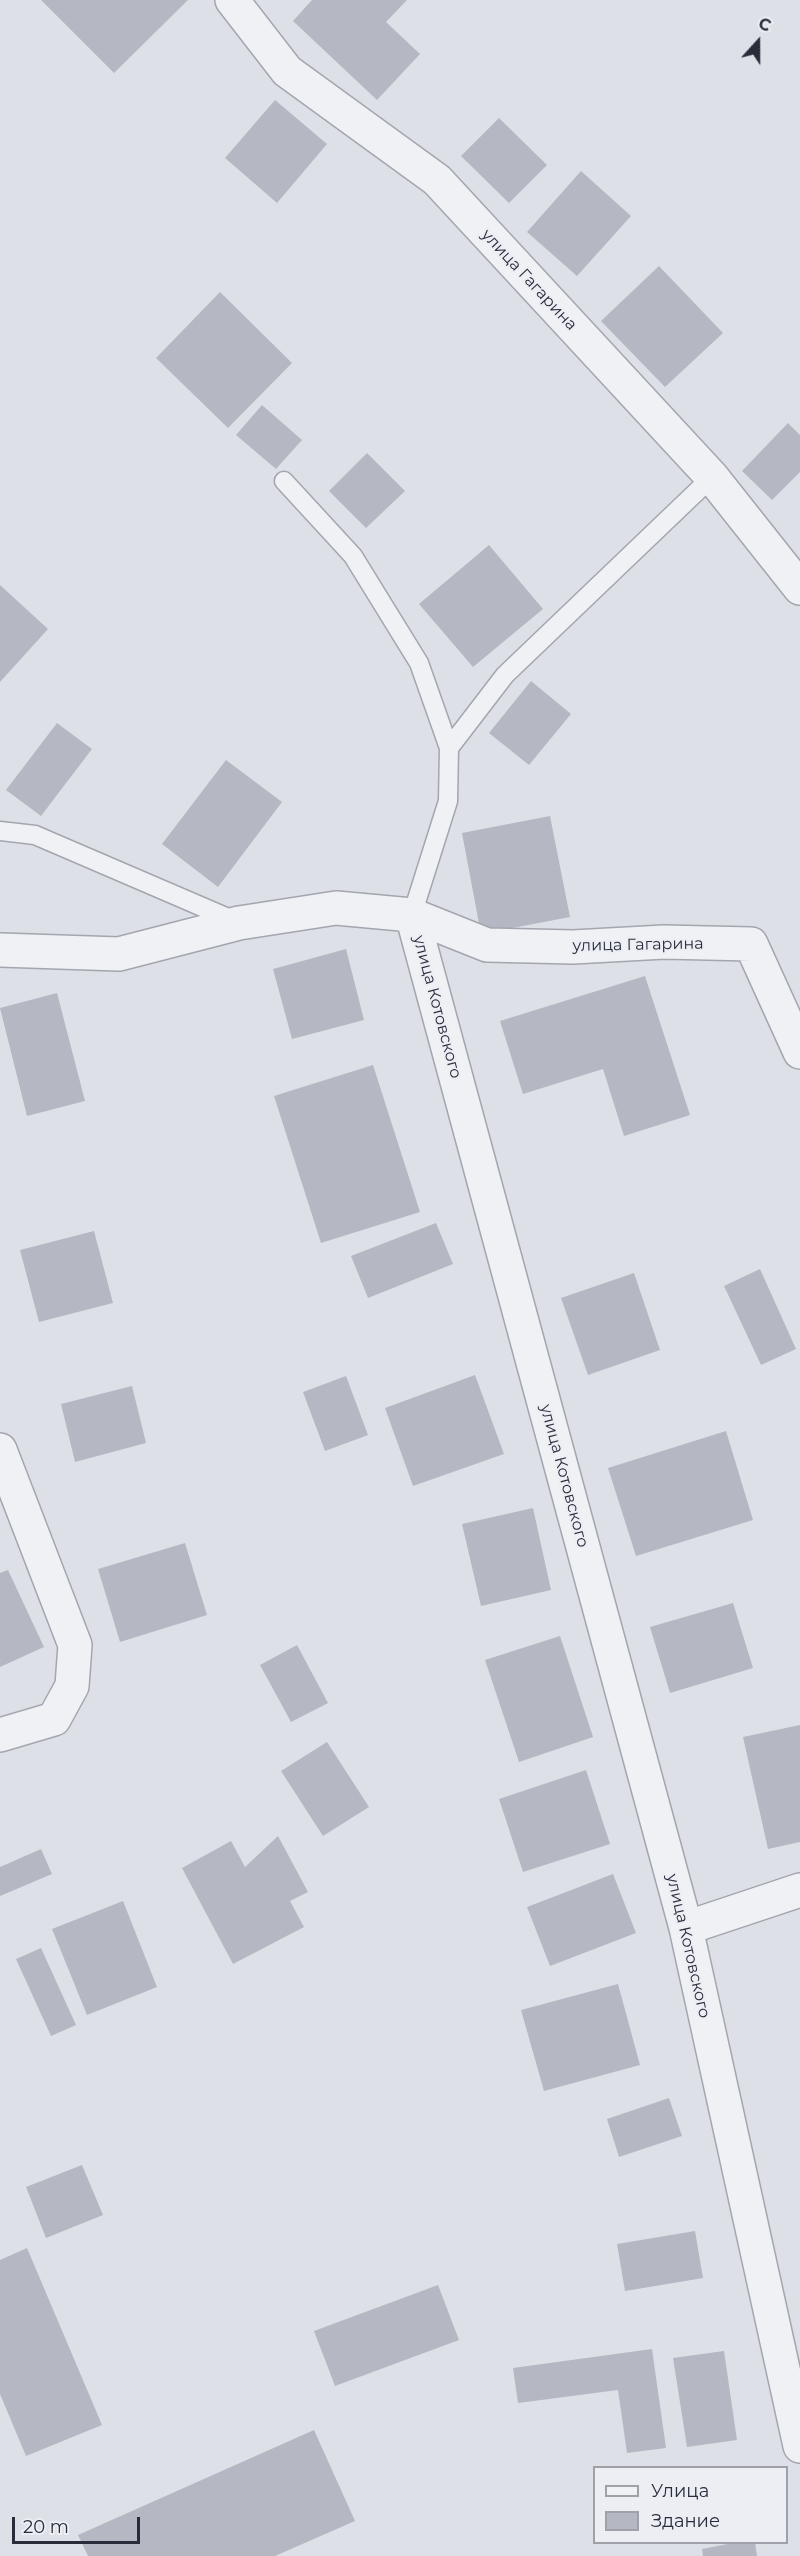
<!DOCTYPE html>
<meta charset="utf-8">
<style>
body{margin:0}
#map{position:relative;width:800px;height:2556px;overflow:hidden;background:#dde0e6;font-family:Montserrat,sans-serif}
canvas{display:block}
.legend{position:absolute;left:593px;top:2466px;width:195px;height:78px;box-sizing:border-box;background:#eceef4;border:2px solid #9ea0aa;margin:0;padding:8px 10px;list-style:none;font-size:18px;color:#282c3b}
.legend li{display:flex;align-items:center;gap:12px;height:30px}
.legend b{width:30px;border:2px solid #9ea0aa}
.north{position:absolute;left:728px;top:12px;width:60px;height:60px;-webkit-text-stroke:4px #eceef4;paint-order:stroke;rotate:21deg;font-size:16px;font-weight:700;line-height:24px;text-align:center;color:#282c3b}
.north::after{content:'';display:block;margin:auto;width:21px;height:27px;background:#282c3b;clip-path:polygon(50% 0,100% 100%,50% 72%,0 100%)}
.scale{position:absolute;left:12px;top:2517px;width:128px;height:27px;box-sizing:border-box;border:3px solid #282c3b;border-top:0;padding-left:8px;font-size:18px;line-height:21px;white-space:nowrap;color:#282c3b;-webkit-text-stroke:4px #eceef4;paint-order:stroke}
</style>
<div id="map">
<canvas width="800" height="2556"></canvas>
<ul class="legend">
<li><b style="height:8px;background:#f0f1f4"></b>Улица</li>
<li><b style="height:16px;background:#b5b8c2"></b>Здание</li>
</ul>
<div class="north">С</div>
<div class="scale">20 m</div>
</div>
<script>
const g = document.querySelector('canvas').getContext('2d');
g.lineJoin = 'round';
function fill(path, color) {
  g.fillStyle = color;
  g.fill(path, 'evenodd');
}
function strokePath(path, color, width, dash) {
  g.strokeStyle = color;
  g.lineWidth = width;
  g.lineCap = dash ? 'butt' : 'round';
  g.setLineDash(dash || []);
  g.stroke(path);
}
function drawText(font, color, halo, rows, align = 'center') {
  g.font = font + ' Montserrat,sans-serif';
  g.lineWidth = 4.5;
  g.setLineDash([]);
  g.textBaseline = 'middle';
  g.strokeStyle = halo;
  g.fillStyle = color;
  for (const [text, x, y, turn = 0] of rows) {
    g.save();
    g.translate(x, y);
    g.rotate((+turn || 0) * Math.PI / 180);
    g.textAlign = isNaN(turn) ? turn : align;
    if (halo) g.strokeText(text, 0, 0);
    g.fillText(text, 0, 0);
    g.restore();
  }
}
fill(new Path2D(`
 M41,0H188L114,73Z
 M312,0H407L386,22L420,54L377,100L293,21Z
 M275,100L327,144L277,203L225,158Z
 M499,118L547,165L509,203L461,156Z
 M581,171L631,216L577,276L527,232Z
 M659,266L723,333L665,387L601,321Z
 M220,292L292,363L228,428L156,358Z
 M262,405L302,440L276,469L236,435Z
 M788,423L800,435V472L772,500L742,471Z
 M367,453L405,491L366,528L329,491Z
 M489,545L543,609L473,667L419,604Z
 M0,585L48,629L0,682Z
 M531,681L571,714L529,765L489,733Z
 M57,723L92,749L41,816L6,790Z
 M226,760L282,802L218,887L162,844Z
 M550,816L570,917L481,934L462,833Z
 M346,949L364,1020L292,1039L273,969Z
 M645,976L690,1115L624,1136L603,1069L523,1094L500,1021Z
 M57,993L85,1101L27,1116L0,1008Z
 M373,1065L420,1212L321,1243L274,1096Z
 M436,1223L453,1264L368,1298L351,1256Z
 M94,1231L113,1303L39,1322L20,1250Z
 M760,1269L796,1349L761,1365L724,1286Z
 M634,1273L660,1350L588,1375L561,1298Z
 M475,1375L504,1454L413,1486L385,1408Z
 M346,1376L368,1435L325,1451L303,1392Z
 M132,1386L146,1443L75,1462L61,1404Z
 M726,1431L753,1520L636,1556L608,1468Z
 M533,1508L551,1590L481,1606L462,1524Z
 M185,1543L207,1615L120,1642L98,1569Z
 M8,1570L44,1647L0,1667V1573Z
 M733,1603L753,1668L670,1693L650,1627Z
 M560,1636L593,1737L519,1762L485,1660Z
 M297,1645L328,1703L291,1722L260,1665Z
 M800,1725V1842L768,1849L743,1737Z
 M327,1742L369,1807L323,1836L281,1771Z
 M586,1770L610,1844L523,1872L499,1799Z
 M278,1836L308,1892L290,1901L304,1927L233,1964L182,1868L231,1841L245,1867Z
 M41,1849L52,1874L0,1896V1867Z
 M613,1874L636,1933L550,1966L527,1907Z
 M123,1901L157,1987L87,2015L52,1929Z
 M41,1948L76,2025L51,2036L16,1959Z
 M618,1984L640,2065L544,2091L521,2010Z
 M669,2098L682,2136L619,2157L607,2119Z
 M82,2165L103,2215L46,2238L26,2187Z
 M695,2231L703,2278L625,2291L617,2244Z
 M27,2248L102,2425L26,2456L0,2394V2260Z
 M438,2285L459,2340L335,2386L314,2331Z
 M652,2349L666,2448L627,2453L618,2390L518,2403L513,2368Z
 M724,2351L737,2440L687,2447L673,2358Z
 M314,2430L355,2521L275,2556H88L78,2535Z
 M738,2542H755L757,2556H703L702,2549Z`), '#b5b8c2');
const service = new Path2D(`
 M284,481L353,556L419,663L449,748L448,801L412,915
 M449,748L505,675L712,477
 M0,831L35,835L235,921`);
const minor = new Path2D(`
 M232,0L287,71L437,180L712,477L800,588
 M412,915L686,1928L800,2446
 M0,950L119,954L239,923L336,908L412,915L487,945L573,947L664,942L751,944L800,1052
 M0,1450L75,1645L72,1686L54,1719L0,1735
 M686,1928L800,1890`);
strokePath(service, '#a3a6af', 21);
strokePath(minor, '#a3a6af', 36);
strokePath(service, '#f0f1f4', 18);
strokePath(minor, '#f0f1f4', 33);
drawText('16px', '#282c3b', '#eceef4', [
 ["улица Гагарина",529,280,47],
 ["улица Гагарина",638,945,-1],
 ["улица Котовского",437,1007,75],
 ["улица Котовского",564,1476,75],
 ["улица Котовского",688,1946,77]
]);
</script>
